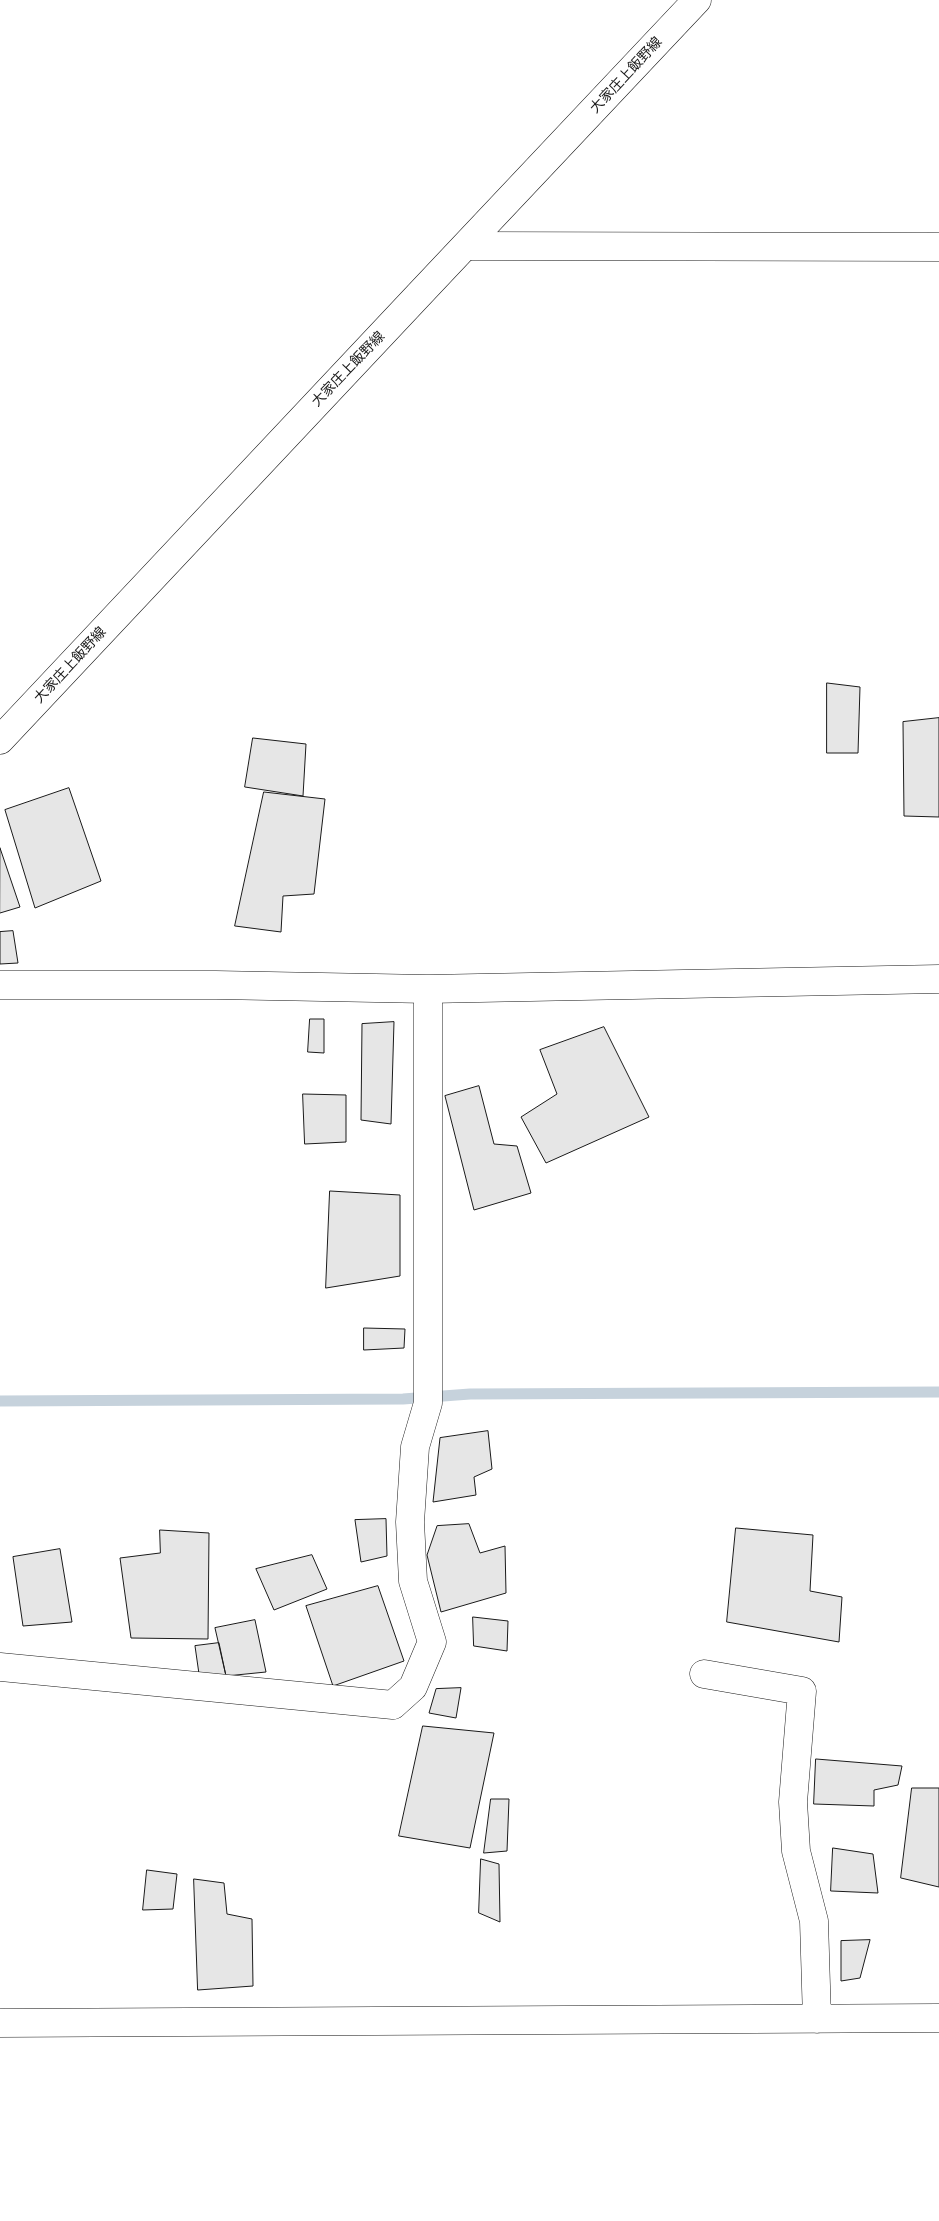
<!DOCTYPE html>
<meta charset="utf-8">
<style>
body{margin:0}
canvas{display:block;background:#fff}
</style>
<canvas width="939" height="2221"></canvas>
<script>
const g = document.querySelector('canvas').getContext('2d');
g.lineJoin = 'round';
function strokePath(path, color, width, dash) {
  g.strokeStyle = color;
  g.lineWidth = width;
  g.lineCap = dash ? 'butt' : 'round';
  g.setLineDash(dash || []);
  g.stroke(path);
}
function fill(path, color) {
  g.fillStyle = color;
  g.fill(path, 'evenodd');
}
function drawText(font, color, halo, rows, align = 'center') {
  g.font = font + ' "Golos Text","Noto Sans JP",sans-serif';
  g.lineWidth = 4;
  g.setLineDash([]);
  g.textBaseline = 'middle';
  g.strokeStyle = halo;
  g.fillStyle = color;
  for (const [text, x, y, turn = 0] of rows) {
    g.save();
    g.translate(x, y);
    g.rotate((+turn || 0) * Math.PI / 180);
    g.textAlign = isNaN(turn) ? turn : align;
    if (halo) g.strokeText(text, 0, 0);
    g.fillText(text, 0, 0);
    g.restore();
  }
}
strokePath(new Path2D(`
 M0,1401L403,1399L470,1394L939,1392`), '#c6d2dc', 11);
const building = new Path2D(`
 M827,683L860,687L858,753H827Z
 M939,718V817L904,816L903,722Z
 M253,738L306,744L303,796L245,787Z
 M69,788L101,881L35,908L5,810Z
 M264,792L325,799L314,894L283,896L281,932L235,926Z
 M0,848L20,907L0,913Z
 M13,931L18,963L0,964V932Z
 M310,1019H324V1053L308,1052Z
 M394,1022L391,1124L361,1120L362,1024Z
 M604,1027L649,1117L546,1163L521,1117L557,1094L540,1050Z
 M479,1086L494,1144L517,1146L531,1193L474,1210L445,1096Z
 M303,1094L346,1095V1142L305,1144Z
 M330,1191L400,1195V1276L326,1288Z
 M364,1328L405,1329L404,1348L364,1350Z
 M488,1431L492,1469L474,1477L476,1495L433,1502L440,1438Z
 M386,1519L387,1556L361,1562L355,1520Z
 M469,1524L480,1553L505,1546L506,1593L441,1612L427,1555L437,1526Z
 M736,1528L813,1535L810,1591L842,1597L839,1642L727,1622Z
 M160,1530L209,1533L208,1639L131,1638L120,1558L160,1553Z
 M60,1549L72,1622L23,1626L13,1557Z
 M312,1555L327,1589L274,1610L256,1569Z
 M378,1586L404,1661L333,1686L306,1606Z
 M473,1617L508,1621L507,1651L474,1646Z
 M255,1620L266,1672L226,1676L215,1628Z
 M219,1643L226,1676L199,1674L195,1646Z
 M461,1688L456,1718L429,1713L436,1689Z
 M423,1726L494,1733L470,1848L399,1836Z
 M816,1759L902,1766L898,1785L874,1790V1806L814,1804Z
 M912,1788H939V1887L901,1878Z
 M491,1799H509L507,1851L484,1853Z
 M833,1848L873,1854L878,1893L831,1891Z
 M481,1859L499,1864L500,1922L479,1913Z
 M147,1870L177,1874L173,1909L143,1910Z
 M194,1879L224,1883L227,1914L252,1919L253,1986L198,1990Z
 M870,1940L860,1978L841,1981V1941Z`);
fill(building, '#e6e6e6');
strokePath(building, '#1a1a1a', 1);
const street = new Path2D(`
 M466,246L939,247
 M0,985H216L428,989L939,979
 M0,1667L393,1705L413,1687L432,1642L413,1581L410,1522L415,1447L428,1403V989
 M704,1674L802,1691L793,1802L796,1851L814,1921L817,2019
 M0,2023L939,2018`);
const secondary = new Path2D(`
 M0,740C231,492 465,247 697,0`);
strokePath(street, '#1a1a1a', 29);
strokePath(secondary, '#1a1a1a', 29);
strokePath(street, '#fff', 28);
strokePath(secondary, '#fff', 28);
drawText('14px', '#1a1a1a', '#fff', [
 ["大家庄上飯野線",626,75,-47],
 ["大家庄上飯野線",348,369,-46],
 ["大家庄上飯野線",70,665,-47]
]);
</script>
